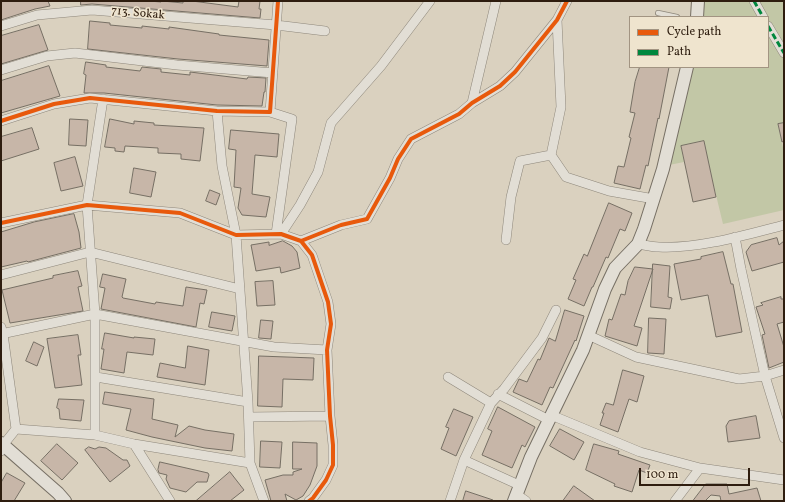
<!DOCTYPE html>
<style>
body{margin:0}
#map{position:relative;width:785px;height:502px;overflow:hidden;background:#dad1bf;font-family:Vollkorn,serif}
canvas{display:block}
.frame{position:absolute;inset:0;border:2px solid #2e1d0f;pointer-events:none}
.legend{position:absolute;left:629px;top:16px;width:140px;height:52px;box-sizing:border-box;background:#efe4ce;border:1px solid #a29482;margin:0;padding:5px 7px;list-style:none;font-size:12px;color:#2e1d0f}
.legend li{display:flex;align-items:center;gap:8px;height:20px}
.legend b{width:20px;border:1px solid #a29482}
.scale{position:absolute;left:639px;top:468px;width:111px;height:18px;box-sizing:border-box;border:2px solid #2e1d0f;border-top:0;padding-left:5px;font-size:12px;line-height:14px;white-space:nowrap;color:#2e1d0f;-webkit-text-stroke:3px #efe4ce;paint-order:stroke}
</style>
<div id="map">
<canvas width="785" height="502"></canvas>
<div class="frame"></div>
<ul class="legend">
<li><b style="height:5px;background:#e8590c"></b>Cycle path</li>
<li><b style="height:5px;background:#00873e"></b>Path</li>
</ul>
<div class="scale">100 m</div>
</div>
<script>
const g = document.querySelector('canvas').getContext('2d');
g.lineJoin = 'round';
function fill(path, color) {
  g.fillStyle = color;
  g.fill(path, 'evenodd');
}
function strokePath(path, color, width, dash) {
  g.strokeStyle = color;
  g.lineWidth = width;
  g.lineCap = dash ? 'butt' : 'round';
  g.setLineDash(dash || []);
  g.stroke(path);
}
function drawText(font, color, halo, rows, align = 'center') {
  g.font = font + ' Vollkorn,serif';
  g.lineWidth = 3;
  g.setLineDash([]);
  g.textBaseline = 'middle';
  g.strokeStyle = halo;
  g.fillStyle = color;
  for (const [text, x, y, turn = 0] of rows) {
    g.save();
    g.translate(x, y);
    g.rotate((+turn || 0) * Math.PI / 180);
    g.textAlign = isNaN(turn) ? turn : align;
    if (halo) g.strokeText(text, 0, 0);
    g.fillText(text, 0, 0);
    g.restore();
  }
}
fill(new Path2D(`
 M698,1H784V123L778,125L784,152V210L723,224L703,141L681,146L684,162L664,166L687,67H768V17H697Z`), '#c2c7a6');
const building = new Path2D(`
 M1,1H48L50,6L35,9L1,20Z
 M81,1H149L161,2L162,1L183,3V1H192L238,7L239,1H260L259,9H261L260,18L92,4L81,5Z
 M90,21L110,23V25L142,28V26L169,29V27L219,34V35L269,40L267,66L178,59L88,49Z
 M39,25L48,50L1,64V36Z
 M86,62L106,65V67L140,71L142,67L161,69V72L190,75V72L247,79L248,77L266,78L265,92H264L262,106L217,105L104,93H84L86,75L84,74Z
 M49,66L60,96L1,113V81Z
 M640,67H669L659,119L658,118L648,166L646,165L640,189L614,183L618,166L624,167L631,138L629,137L635,113L630,112L635,82Z
 M70,119L88,120L86,146L69,145Z
 M110,119L134,124V121L154,123V125L204,128L200,161L181,159V154L158,153V148L125,146L124,152L115,151V148L105,147Z
 M784,123V141L782,142L778,124Z
 M32,128L39,149L1,161V137Z
 M231,130L279,134L277,157L255,155L252,194L270,197L266,217L242,215L238,208L241,188L234,187L236,150L229,149Z
 M704,141L716,197L693,202L681,146Z
 M75,157L83,186L61,191L54,163Z
 M134,168L156,172L151,197L130,193Z
 M210,190L220,194L216,205L206,201Z
 M609,203L632,213L625,231L620,229L608,258L606,257L593,287H592L584,306L568,299L576,280L573,279L584,254L587,256Z
 M74,214L79,232L81,248L28,262L27,261L1,267V232L34,222Z
 M777,238L779,245L784,241V262L752,271L746,252L751,245Z
 M283,241L292,246L297,252L300,268L281,273L280,267L256,271L251,245L269,242V245Z
 M723,252L731,284H733L742,332L716,337L708,295L681,300L674,264L701,259V257Z
 M653,264L670,266L668,297L672,298L670,309L651,307Z
 M635,267L653,269L634,326L642,328L637,346L605,336L609,319L612,320L621,294L625,295L628,281Z
 M78,271L82,286L78,287L83,311L10,323L2,290L53,278V276Z
 M103,274L126,279L122,297L123,298L155,304L156,302L183,306L186,287L207,290L204,304L200,303L196,327L101,309L105,288L100,287Z
 M273,281L275,305L257,306L255,282Z
 M781,297V299H784V322L777,324L784,347V362L769,368L762,335L765,334L756,307L763,305L761,303Z
 M565,310L584,316L576,341L575,340L553,388L550,387L542,405L513,392L519,379L527,382L538,359L540,360L549,338L555,341Z
 M212,312L235,316L232,331L209,327Z
 M649,318L666,319L664,354L648,353Z
 M261,320L273,321L271,339L259,338Z
 M105,333L134,338V337L155,339L153,355L127,352L124,373L101,369L104,349H102Z
 M78,335L81,355H78L82,385L55,388L47,339Z
 M34,342L44,347L37,366L26,361Z
 M188,346L209,350L205,385L157,377L160,363L185,368Z
 M259,356L314,358L313,380L283,379L282,407L258,406Z
 M623,370L644,376L637,402L629,399L618,432L600,425L604,413H602L606,403L613,405Z
 M105,392L154,399L152,419L178,425L175,437L189,426L205,430L234,434L232,451L205,448L152,437L126,430L131,409L103,404Z
 M59,399L84,400L81,421L60,419L59,409L57,408Z
 M498,407L535,427L525,447L522,445L512,468L482,455L492,431L488,429Z
 M454,409L473,417L456,456L441,449L449,428L446,427Z
 M756,416L760,438L728,442L726,426L729,421Z
 M560,429L584,442L574,460L550,446Z
 M261,441L282,442L280,468L260,467Z
 M293,442L317,443V466L310,485L303,496L296,500L285,494L287,501H271L265,480L283,475H293V472L302,469H293Z
 M57,444L78,463L62,480L41,461Z
 M594,444L619,451L618,454L650,465L647,473L639,470L632,492L614,486L615,484L586,470Z
 M89,447L95,449L99,447L106,448L123,460H127L130,466L110,482L85,450Z
 M160,462L208,473L209,475L207,482H197L186,492L170,488L166,479L167,475L159,473L158,470Z
 M230,472L244,490L230,501H196Z
 M7,473L25,483L14,501H1V483Z
 M706,484H727L729,494L757,488L761,501H721L720,496L711,495L705,501H693Z
 M574,486L595,501H563Z
 M466,491L493,500L492,501H463Z`);
fill(building, '#c7b6a8');
strokePath(building, '#766f64', 1);
const lane = new Path2D(`
 M658,13L677,17`);
const street = new Path2D(`
 M754,1L763,17
 M557,20L561,107L551,155L566,177L609,191L654,199
 M1,26L37,15L92,10L276,25L325,31
 M768,26L784,53
 M1,70L47,56L75,53L177,65L273,73
 M472,103L496,1
 M217,111L222,166L236,235L248,402L250,463L264,501
 M270,112L292,119L276,234
 M1,121L54,104L90,98L217,111L270,112L278,1
 M1,223L87,205L180,213L236,235L281,234L301,241L312,255L328,302L331,324L327,350L330,416L333,445V465L326,480L313,498L309,501
 M281,234L300,205L318,172L331,123L381,66L430,1
 M735,237L741,269L765,376L784,438
 M506,240L511,197L520,161L551,155
 M301,241L341,225L367,219L390,178L398,159L411,139L459,114L472,103L500,86L515,72L557,20L567,1
 M638,244C645,245 652,247 659,247C699,249 745,235 784,225
 M1,275L90,252L240,289
 M1,327L3,334L16,429L4,444L1,451
 M1,334L95,314L274,347L327,350
 M588,335L636,357L739,379L765,376L784,370
 M96,377L248,402
 M448,377L491,403
 M498,394L549,420
 M551,415L640,452L700,468
 M249,417L330,416
 M16,429L95,435L134,444L250,463
 M95,435V314L87,205L103,99
 M134,444L170,501
 M464,460L519,485
 M516,494L526,501
 M450,501L464,460L491,403L504,389L542,338L556,310
 M675,501L700,468L784,480`);
const secondary = new Path2D(`
 M697,17L698,1
 M1,443L58,493L65,501
 M514,501L531,457L583,350L605,289L615,268L638,244L644,229L663,169L687,67`);
strokePath(lane, '#8e877b', 6);
strokePath(street, '#8e877b', 10);
strokePath(secondary, '#766f64', 14);
strokePath(lane, '#e2ded5', 4.5);
strokePath(street, '#e2ded5', 9);
strokePath(secondary, '#e2ded5', 12);
strokePath(new Path2D(`
 M754,1L763,17
 M768,26L784,53`), '#00873e', 3, [6, 3]);
strokePath(new Path2D(`
 M1,121L54,104L90,98L217,111L270,112L278,1
 M1,223L87,205L180,213L236,235L281,234L301,241L312,255L328,302L331,324L327,350L330,416L333,445V465L326,480L313,498L309,501
 M301,241L341,225L367,219L390,178L398,159L411,139L459,114L472,103L500,86L515,72L557,20L567,1`), '#e8590c', 4);
drawText('12px', '#2e1d0f', '#efe4ce', [
 ["713. Sokak",138,14,5]
]);
</script>
